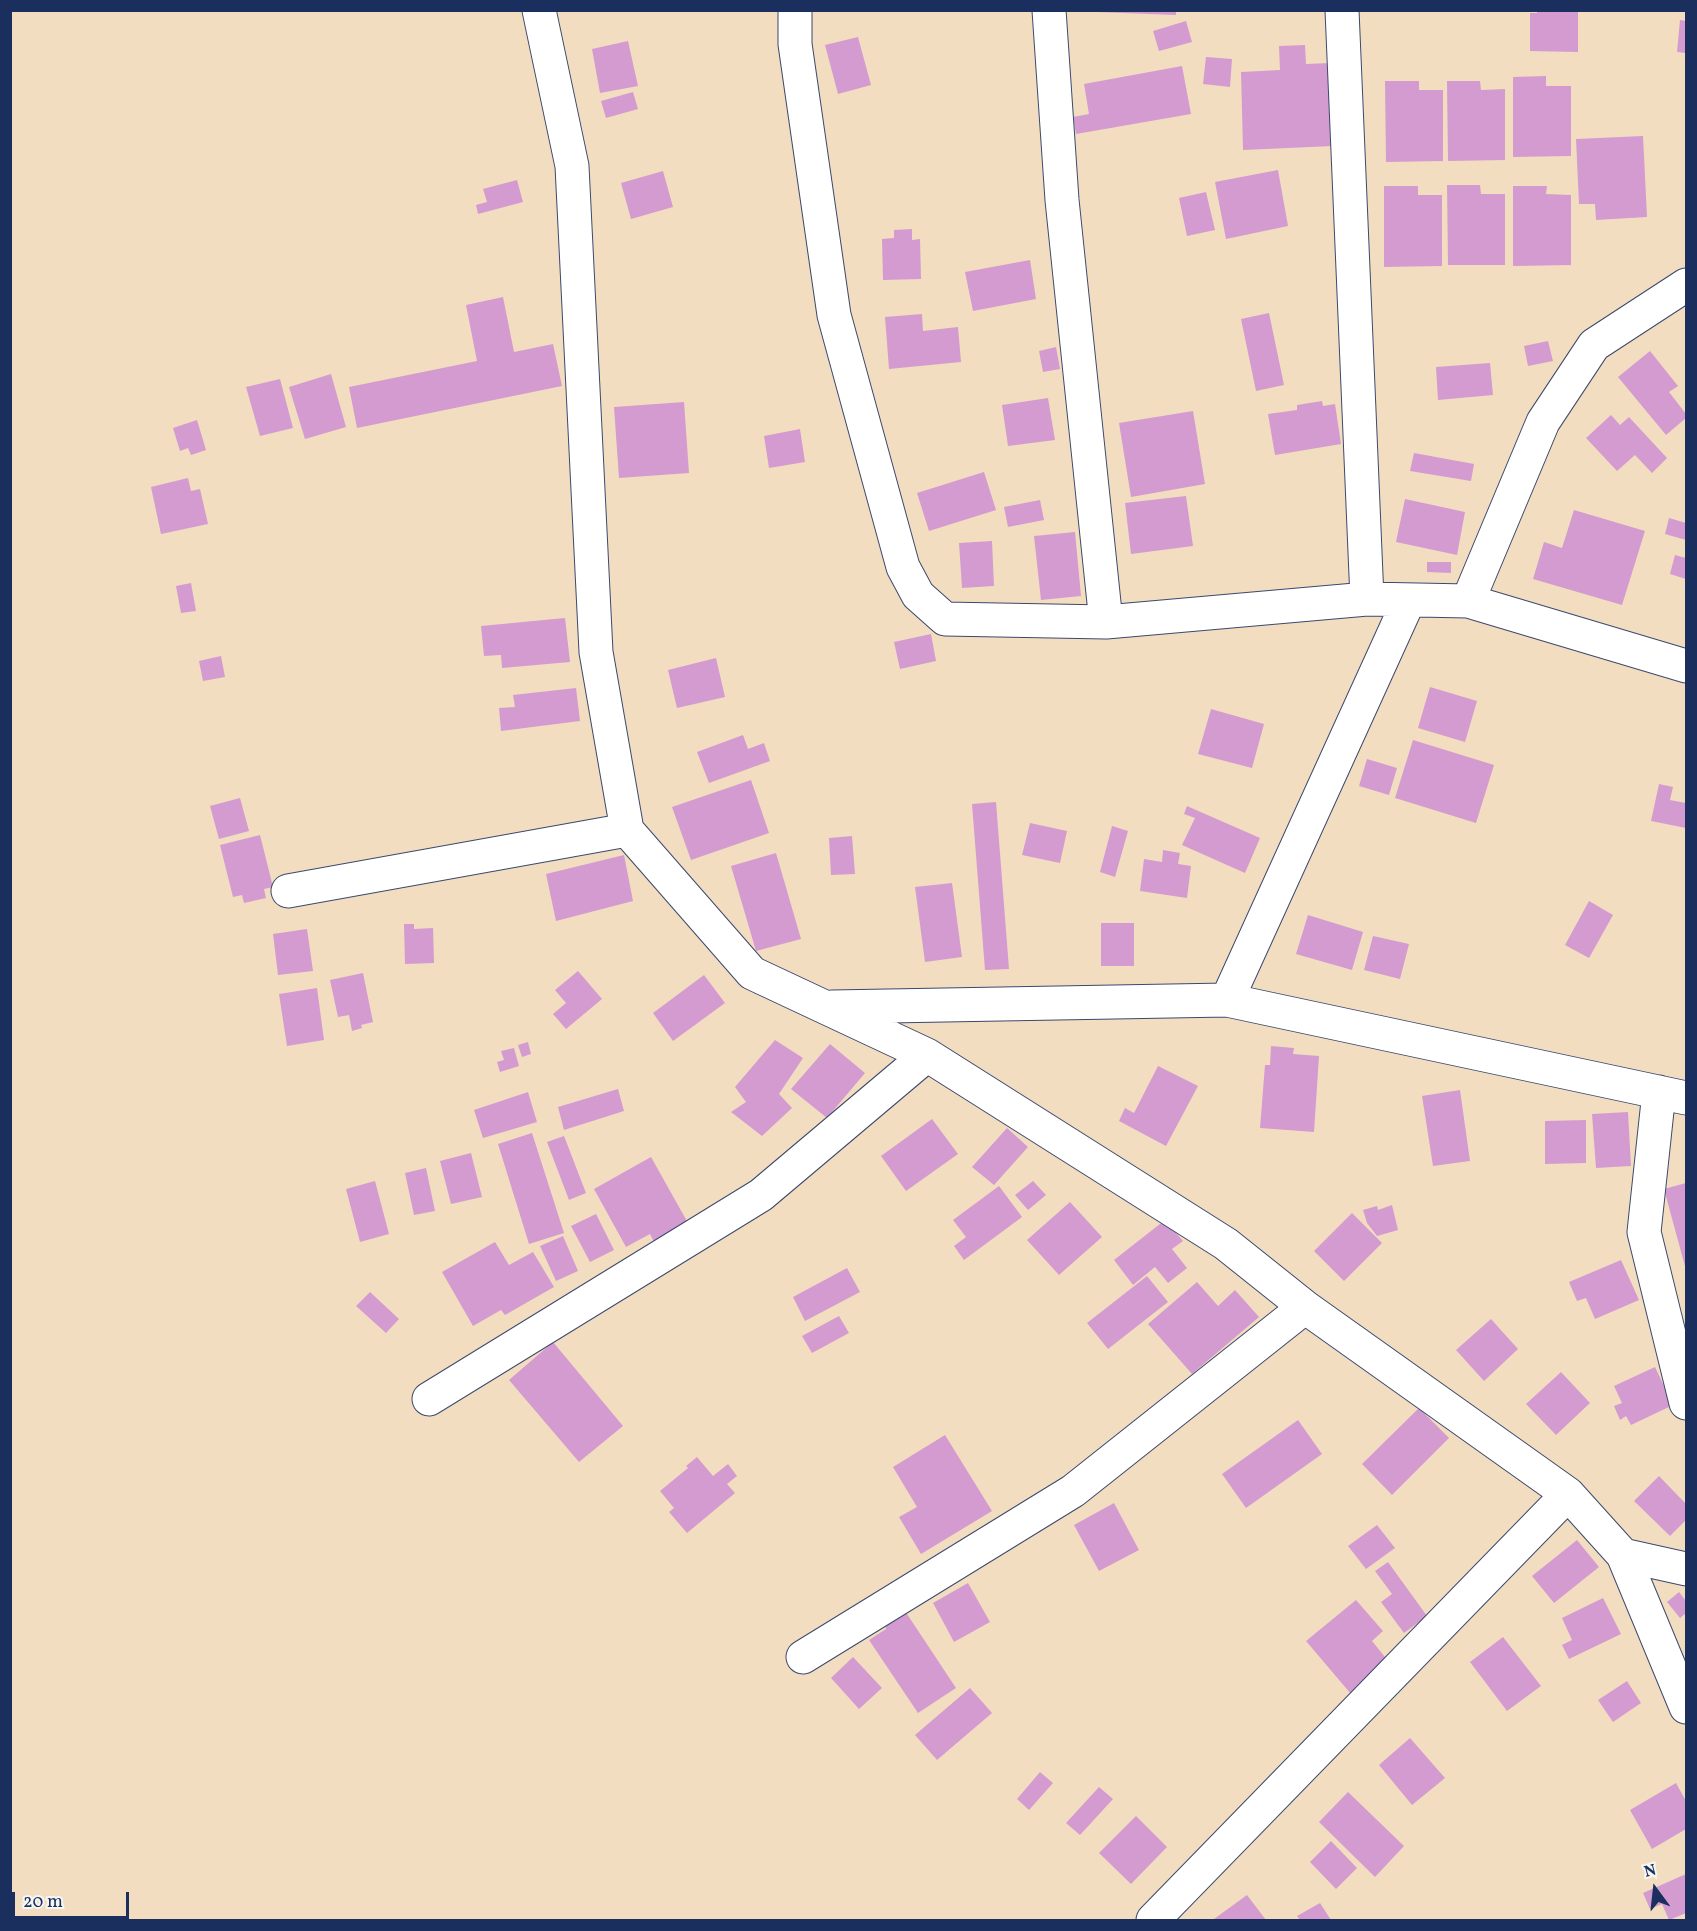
<!DOCTYPE html>
<style>
body{margin:0}
#map{position:relative;width:1697px;height:1931px;overflow:hidden;background:#f2ddc0;font-family:Vollkorn,serif}
canvas{display:block}
.frame{position:absolute;inset:0;border:12px solid #1b2f5e;pointer-events:none}
.north{position:absolute;left:1625px;top:1859px;width:60px;height:60px;-webkit-text-stroke:4px #f6f6f2;paint-order:stroke;rotate:345deg;font-size:16px;font-weight:700;line-height:24px;text-align:center;color:#1b2f5e}
.north::after{content:'';display:block;margin:auto;width:21px;height:27px;background:#1b2f5e;clip-path:polygon(50% 0,100% 100%,50% 72%,0 100%)}
.scale{position:absolute;left:12px;top:1892px;width:117px;height:27px;box-sizing:border-box;border:3px solid #1b2f5e;border-top:0;padding-left:8px;font-size:18px;line-height:21px;white-space:nowrap;color:#1b2f5e;-webkit-text-stroke:4px #f6f6f2;paint-order:stroke}
</style>
<div id="map">
<canvas width="1697" height="1931"></canvas>
<div class="frame"></div>
<div class="north">N</div>
<div class="scale">20 m</div>
</div>
<script>
const g = document.querySelector('canvas').getContext('2d');
g.lineJoin = 'round';
function fill(path, color) {
  g.fillStyle = color;
  g.fill(path, 'evenodd');
}
function strokePath(path, color, width, dash) {
  g.strokeStyle = color;
  g.lineWidth = width;
  g.lineCap = dash ? 'butt' : 'round';
  g.setLineDash(dash || []);
  g.stroke(path);
}
fill(new Path2D(`
 M1098,10H1176V15L1097,12Z
 M1537,10H1578V52L1530,51V13H1537Z
 M1680,20L1686,21V53L1677,52Z
 M1186,21L1192,42L1159,51L1153,31Z
 M858,37L871,85L838,94L825,45Z
 M628,41L638,86L600,93L592,49Z
 M1305,45L1306,64L1330,63L1333,146L1243,150L1241,72L1280,70L1279,46Z
 M1206,57L1232,59L1230,87L1203,84Z
 M1182,66L1191,114L1076,134L1073,117L1089,114L1084,84Z
 M1546,76V86H1571V156L1513,157V77Z
 M1385,81H1419V90H1443V161L1386,162Z
 M1447,81H1480L1481,90L1505,89V160L1448,161Z
 M633,92L638,109L606,118L601,101Z
 M1643,136L1647,217L1596,220L1595,204H1579L1576,139Z
 M1278,170L1288,226L1226,239L1215,182Z
 M663,171L673,207L631,219L621,183Z
 M517,180L523,202L478,214L476,205L487,202L483,189Z
 M1447,185H1480L1481,194H1505V265H1448Z
 M1384,186H1418V195H1442V266L1384,267Z
 M1513,186H1547L1546,194L1571,195V265L1513,266Z
 M1206,192L1215,230L1187,236L1179,198Z
 M912,229V240L920,239L921,279L883,280L882,239L894,238V230Z
 M1030,260L1036,299L973,311L965,272Z
 M503,297L514,352L553,344L562,386L357,428L349,387L477,361L466,305Z
 M1269,313L1284,385L1256,391L1241,319Z
 M922,314L923,331L958,327L961,362L889,369L885,317Z
 M1548,341L1553,361L1528,366L1524,346Z
 M1056,347L1060,369L1043,372L1039,351Z
 M1650,351L1678,386L1669,392L1686,414V418L1666,435L1618,377Z
 M1490,363L1493,395L1438,400L1436,367Z
 M331,374L346,427L305,439L289,387Z
 M280,379L293,428L260,436L246,387Z
 M1048,398L1055,440L1008,446L1002,405Z
 M1322,401L1323,406L1335,404L1341,444L1275,455L1268,414L1297,410V405Z
 M684,402L689,473L619,478L614,407Z
 M1193,411L1205,484L1131,497L1119,423Z
 M1611,415L1620,425L1629,417L1667,458L1652,473L1635,455L1617,471L1586,438Z
 M197,420L206,450L191,455L188,448L180,451L173,428Z
 M800,429L805,462L769,468L764,436Z
 M1414,453L1474,464L1471,481L1410,471Z
 M984,472L996,510L929,531L917,493Z
 M188,478L191,491L200,489L208,524L161,534L151,487Z
 M1186,496L1193,546L1131,554L1125,503Z
 M1405,499L1465,512L1457,555L1396,542Z
 M1040,500L1044,520L1008,527L1004,507Z
 M1574,510L1645,531L1622,605L1533,579L1544,542L1562,548Z
 M1669,518L1686,523V540L1665,534Z
 M1075,532L1081,596L1041,600L1034,536Z
 M992,541L994,586L962,588L959,543Z
 M1675,555L1686,558V579L1670,574Z
 M1427,562H1451V573L1427,572Z
 M191,583L196,611L181,613L176,586Z
 M565,618L570,662L502,668L501,655L484,656L481,626Z
 M931,634L936,661L900,669L894,642Z
 M221,656L225,677L203,681L199,661Z
 M716,658L725,697L677,708L668,670Z
 M1430,687L1477,701L1465,742L1418,728Z
 M576,688L580,721L501,731L499,708L515,707L513,695Z
 M1211,709L1264,724L1252,768L1198,754Z
 M743,735L748,749L764,743L770,761L709,783L697,752Z
 M1413,740L1494,765L1476,823L1395,798Z
 M1367,759L1397,768L1389,795L1359,786Z
 M751,780L769,833L691,860L672,807Z
 M1659,784L1673,787L1670,800L1686,803V828L1651,821Z
 M240,798L249,831L219,839L210,806Z
 M996,802L1009,969L985,970L972,804Z
 M1187,806L1260,838L1245,873L1182,845L1195,818L1184,814Z
 M1030,823L1067,831L1060,863L1022,855Z
 M1112,826L1128,831L1115,877L1100,872Z
 M260,835L273,887L264,889L266,898L244,903L242,895L233,897L220,845Z
 M852,836L855,874L831,875L829,838Z
 M1163,850L1180,853L1178,864L1191,866L1187,898L1140,891L1144,859L1162,862Z
 M776,853L801,939L756,951L731,866Z
 M624,855L633,901L556,921L546,874Z
 M952,883L962,957L925,962L915,887Z
 M1589,901L1613,915L1589,958L1565,945Z
 M1308,915L1363,932L1352,970L1296,954Z
 M1101,923H1134V966H1101Z
 M404,924H414V929L433,928L434,963L405,964Z
 M307,929L313,971L278,975L273,934Z
 M1373,936L1409,944L1400,979L1364,970Z
 M578,971L602,999L566,1029L553,1014L566,1003L555,990Z
 M363,973L373,1022L361,1025L362,1028L352,1031L349,1015L338,1017L330,980Z
 M704,975L725,1003L673,1041L653,1013Z
 M317,988L324,1040L287,1046L279,994Z
 M775,1040L803,1058L779,1094L792,1108L762,1136L731,1112L746,1102L735,1087Z
 M528,1042L531,1054L522,1057L518,1045Z
 M830,1044L865,1073L827,1118L791,1089Z
 M1271,1046L1294,1048L1293,1054L1319,1056L1314,1132L1260,1128L1265,1065H1270Z
 M514,1048L519,1066L500,1072L497,1062L504,1060L501,1051Z
 M1158,1066L1198,1086L1166,1146L1119,1121L1125,1108L1134,1113Z
 M618,1089L624,1111L564,1130L558,1107Z
 M1460,1090L1470,1161L1433,1166L1422,1096Z
 M528,1092L537,1122L483,1138L474,1110Z
 M1628,1112L1631,1166L1596,1168L1592,1114Z
 M932,1119L958,1154L906,1191L881,1156Z
 M1586,1120V1163L1545,1164V1121Z
 M1007,1128L1028,1147L994,1185L972,1167Z
 M532,1133L564,1233L529,1244L498,1144Z
 M564,1136L586,1193L569,1200L547,1142Z
 M471,1153L482,1197L451,1204L440,1161Z
 M651,1157L688,1223L654,1242L650,1234L626,1247L594,1189Z
 M426,1168L435,1211L414,1215L405,1173Z
 M375,1181L389,1234L360,1242L346,1189Z
 M1033,1181L1046,1195L1028,1210L1015,1195Z
 M1686,1183V1270L1664,1189Z
 M999,1186L1022,1217L964,1260L954,1246L966,1237L953,1220Z
 M1070,1202L1102,1237L1059,1275L1027,1240Z
 M1392,1205L1398,1230L1377,1236L1367,1223L1363,1210L1377,1206L1378,1210Z
 M1352,1213L1382,1243L1344,1281L1314,1251Z
 M596,1214L614,1250L590,1262L571,1226Z
 M1165,1220L1183,1241L1172,1249L1187,1268L1168,1283L1155,1267L1133,1285L1114,1260Z
 M563,1236L578,1271L556,1281L540,1246Z
 M495,1242L509,1265L533,1252L554,1287L505,1315L501,1310L473,1326L442,1272Z
 M1621,1260L1639,1300L1595,1319L1586,1298L1577,1301L1569,1282Z
 M847,1268L860,1292L805,1321L793,1297Z
 M1147,1276L1168,1302L1108,1349L1087,1323Z
 M1197,1282L1218,1306L1235,1290L1259,1317L1192,1374L1148,1324Z
 M370,1292L399,1319L386,1333L356,1306Z
 M839,1316L849,1333L812,1353L802,1336Z
 M1491,1319L1518,1349L1484,1381L1456,1350Z
 M553,1342L623,1426L579,1462L509,1380Z
 M1655,1367L1673,1405L1631,1425L1626,1416L1620,1420L1614,1406L1622,1403L1614,1386Z
 M1561,1372L1590,1403L1556,1435L1526,1404Z
 M1419,1408L1449,1438L1392,1495L1362,1464Z
 M1298,1420L1322,1454L1246,1508L1222,1474Z
 M945,1435L992,1511L921,1554L899,1517L917,1507L893,1467Z
 M697,1457L713,1476L728,1464L737,1476L727,1484L735,1493L687,1533L669,1512L674,1508L660,1491L688,1468L686,1466Z
 M1659,1476L1686,1504V1520L1670,1536L1634,1501Z
 M1114,1503L1139,1550L1099,1571L1074,1525Z
 M1377,1525L1395,1548L1366,1569L1348,1546Z
 M1577,1540L1599,1567L1554,1603L1532,1576Z
 M1388,1562L1427,1616L1404,1633L1381,1602L1392,1594L1375,1571Z
 M968,1583L990,1622L954,1642L933,1603Z
 M1679,1592L1686,1601V1613L1680,1618L1667,1602Z
 M1603,1598L1621,1634L1569,1659L1562,1645L1572,1640L1562,1618Z
 M1356,1600L1383,1631L1372,1641L1389,1662L1351,1694L1306,1641Z
 M905,1611L956,1688L918,1713L869,1640L886,1629L885,1624Z
 M1503,1637L1541,1686L1507,1711L1470,1662Z
 M853,1657L882,1688L859,1709L831,1678Z
 M1627,1681L1641,1703L1613,1722L1598,1700Z
 M970,1688L992,1713L937,1760L915,1735Z
 M1410,1738L1445,1778L1412,1805L1379,1765Z
 M1040,1772L1053,1783L1029,1810L1017,1799Z
 M1676,1783L1686,1801V1829L1652,1849L1630,1810Z
 M1099,1787L1113,1799L1080,1835L1066,1823Z
 M1348,1792L1404,1846L1375,1877L1319,1822Z
 M1136,1816L1167,1847L1131,1884L1099,1853Z
 M1331,1841L1357,1868L1336,1889L1310,1862Z
 M1686,1874V1913L1669,1920L1662,1904L1650,1909L1643,1893Z
 M1247,1895L1266,1920H1215L1214,1919Z
 M1320,1903L1331,1920H1300L1297,1916Z`), '#d49bd0');
const street = new Path2D(`
 M539,10L572,166L596,652L627,830L752,973L927,1055L1226,1244L1305,1307L1568,1494L1623,1555L1686,1707
 M795,10V44L834,315L903,567L918,595L945,619L1106,622L1367,599L1468,601L1686,666
 M1049,10L1062,200L1106,622
 M1342,10L1367,599
 M1468,601L1543,422L1594,345L1686,285
 M288,891L627,830
 M1227,1000L1409,600
 M832,1007L1227,1000L1686,1098
 M1659,1092L1644,1232L1686,1403
 M429,1399L761,1195L927,1055
 M1623,1555L1686,1569
 M803,1657L1073,1491L1305,1307
 M1153,1920L1568,1494`);
strokePath(street, '#3b496d', 35);
strokePath(street, '#fff', 33);
</script>
